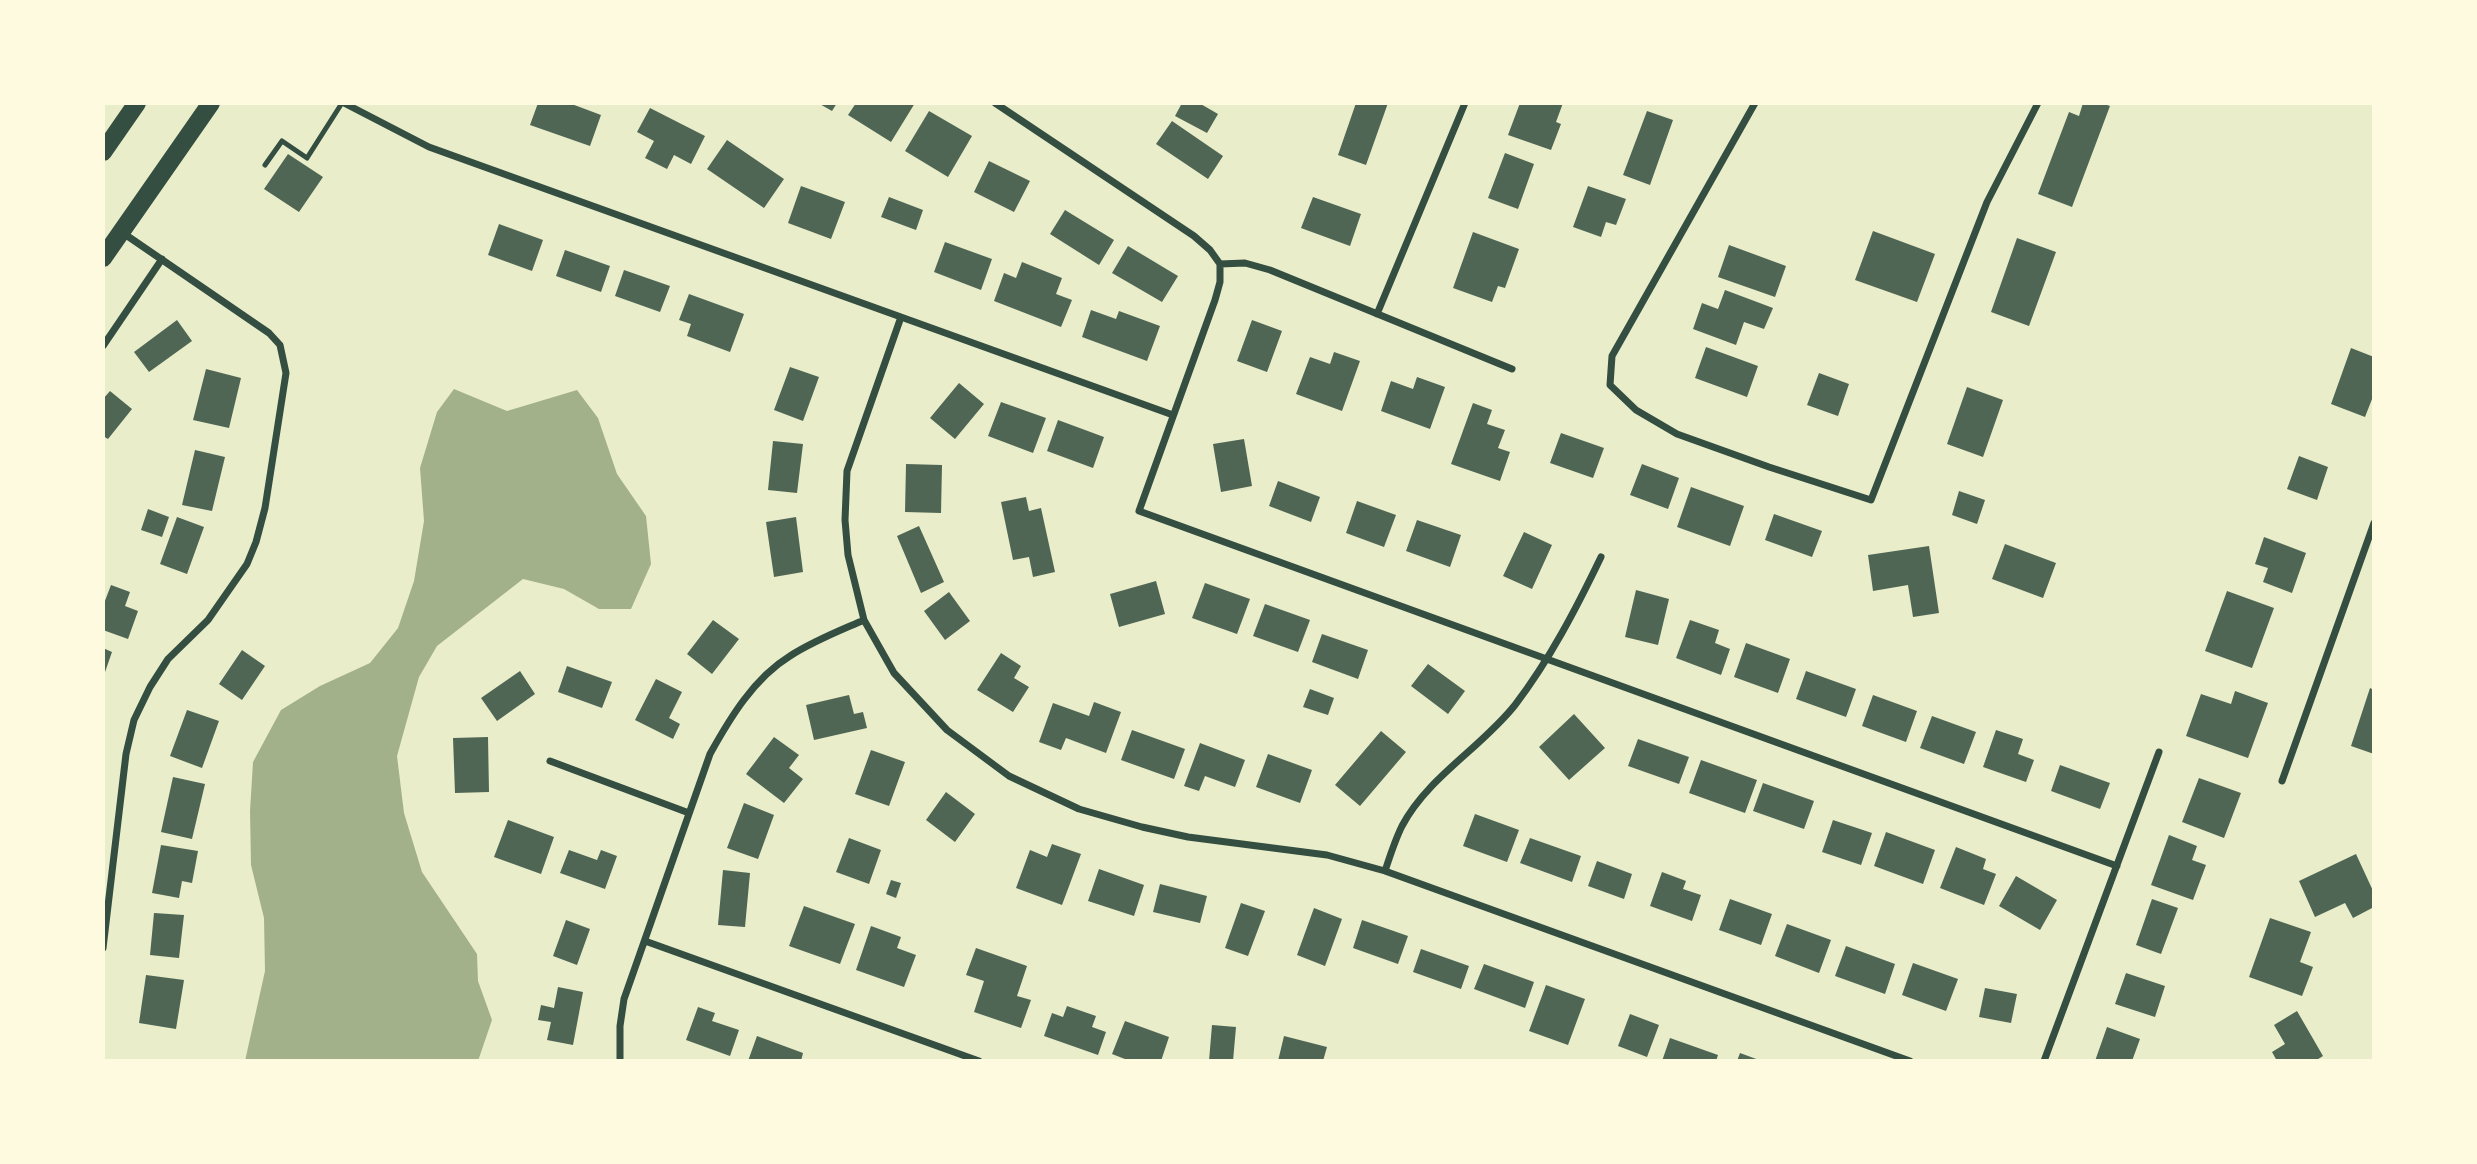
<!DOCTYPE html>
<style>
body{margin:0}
#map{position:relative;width:2477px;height:1164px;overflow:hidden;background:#e9edc9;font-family:Inter,sans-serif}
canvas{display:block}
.frame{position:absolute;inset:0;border:105px solid #fefae0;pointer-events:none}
</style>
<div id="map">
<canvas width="2477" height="1164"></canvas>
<div class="frame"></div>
</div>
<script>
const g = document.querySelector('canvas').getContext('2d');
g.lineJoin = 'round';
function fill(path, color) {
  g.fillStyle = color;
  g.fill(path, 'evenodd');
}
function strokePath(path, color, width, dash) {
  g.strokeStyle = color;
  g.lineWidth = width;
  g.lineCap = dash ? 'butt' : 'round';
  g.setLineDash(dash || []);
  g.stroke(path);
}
fill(new Path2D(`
 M454,389L507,411L577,390L598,418L617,474L646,516L651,564L631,609H599L564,589L523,579L437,646L419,677L397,756L404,813L422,872L477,954L478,981L492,1020L478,1061H245L265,971L264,918L251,865L250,811L253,762L281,710L320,686L370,663L398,628L414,581L424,521L420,468L437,412Z`), '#a3b18a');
fill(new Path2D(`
 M538,103H569L601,115L590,146L530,125Z
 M818,103H837L832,111Z
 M856,103H915L891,142L848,115Z
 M1182,103H1199L1218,114L1207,133L1175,116Z
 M1356,103H1388L1366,165L1338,155Z
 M1520,103H1563L1556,122L1561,124L1551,150L1508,135Z
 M2083,103H2102L2110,106L2072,207L2038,194L2069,112L2079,116Z
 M650,108L705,136L691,164L674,155L667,169L645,158L654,141L637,132Z
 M929,111L972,136L948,177L905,151Z
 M1647,111L1673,120L1650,185L1623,175Z
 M1172,121L1223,156L1208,179L1156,144Z
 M727,140L784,179L764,208L707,169Z
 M1505,153L1534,164L1518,209L1488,198Z
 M288,154L323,177L299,212L264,189Z
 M989,161L1030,181L1014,212L974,192Z
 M801,186L845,202L831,239L788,223Z
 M1588,186L1626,199L1616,225L1606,222L1601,237L1573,227Z
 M889,197L923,210L916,230L881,217Z
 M1313,197L1361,214L1350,246L1301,228Z
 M1065,210L1114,240L1099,265L1050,234Z
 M499,224L543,240L532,271L488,255Z
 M1873,231L1935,254L1917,302L1855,280Z
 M1473,232L1519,249L1505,288L1498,286L1492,302L1453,288Z
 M2017,238L2056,252L2029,326L1991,312Z
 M945,242L992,259L981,290L934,272Z
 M1729,245L1786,266L1775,297L1718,277Z
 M1128,246L1178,276L1162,302L1112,273Z
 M565,250L610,266L601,292L556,276Z
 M1022,262L1062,278L1056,294L1072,300L1061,327L994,301L1004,273L1016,278Z
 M624,270L670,286L660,312L615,296Z
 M1725,290L1773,308L1764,329L1744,322L1736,345L1693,329L1702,303L1718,309Z
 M689,294L744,314L730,352L687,336L691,324L679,320Z
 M1091,310L1116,319L1119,311L1160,326L1147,361L1082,337Z
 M177,320L192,341L149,372L134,352Z
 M1252,320L1282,331L1267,372L1237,361Z
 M1706,347L1758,366L1747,397L1695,378Z
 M2351,348L2374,357V394L2365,417L2331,404Z
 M1334,352L1360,361L1342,411L1296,394L1310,357L1330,364Z
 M790,367L819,377L803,421L774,410Z
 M206,369L241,378L229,428L193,420Z
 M1819,373L1849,384L1838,416L1807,405Z
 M1417,377L1445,387L1430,429L1381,411L1391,381L1413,389Z
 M959,383L984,404L955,439L930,418Z
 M1967,387L2003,400L1983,457L1947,444Z
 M110,391L132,409L108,439L103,436V399Z
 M1001,402L1046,418L1033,453L988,436Z
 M1473,403L1492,410L1487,424L1505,430L1498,448L1510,452L1500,481L1451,464Z
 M1058,420L1104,437L1093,468L1047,451Z
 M1561,433L1604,448L1593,478L1550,463Z
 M1244,439L1252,486L1221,492L1213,444Z
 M773,441L803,444L797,493L768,490Z
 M195,450L225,457L212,511L182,505Z
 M2299,456L2328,467L2317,500L2287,489Z
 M906,464L942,465L941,513L905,512Z
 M1642,464L1679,478L1668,509L1630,495Z
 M1278,481L1320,497L1311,522L1269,506Z
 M1691,487L1744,506L1730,546L1677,527Z
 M1959,491L1985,500L1977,524L1952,515Z
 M1026,497L1029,511L1041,508L1055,572L1033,577L1029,557L1013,560L1001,502Z
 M1357,501L1396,515L1384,547L1346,533Z
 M148,509L169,517L162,537L141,530Z
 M1774,514L1822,531L1812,557L1765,540Z
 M177,517L204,527L187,574L160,564Z
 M796,517L803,572L774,577L766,522Z
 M1417,520L1461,535L1450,567L1406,551Z
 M919,526L944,582L921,593L897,536Z
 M1524,532L1552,545L1532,589L1503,576Z
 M2264,537L2306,553L2292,593L2263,582L2268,568L2255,564Z
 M2005,544L2056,563L2043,598L1992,579Z
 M1929,546L1939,613L1913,617L1908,585L1873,591L1868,555Z
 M1156,581L1165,614L1119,627L1110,594Z
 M1205,583L1250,599L1237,634L1192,618Z
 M111,585L130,592L125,606L138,611L128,639L103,630V606Z
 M1636,590L1669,599L1658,645L1625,637Z
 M2227,591L2274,608L2252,668L2205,651Z
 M949,592L970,621L945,640L924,611Z
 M1265,604L1310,620L1298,652L1253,636Z
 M713,620L739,639L712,674L687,654Z
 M1690,620L1719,630L1715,643L1730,649L1721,675L1676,658Z
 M1322,634L1368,650L1358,679L1312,662Z
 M1746,643L1790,659L1778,693L1734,677Z
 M103,648L112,652L104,675H103Z
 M242,650L265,666L242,700L219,684Z
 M1001,653L1021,666L1014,678L1029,687L1013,712L977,690Z
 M1428,664L1465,691L1448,714L1411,686Z
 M567,666L612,682L602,708L558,692Z
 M520,671L535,694L497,721L481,698Z
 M1806,671L1856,689L1846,717L1796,699Z
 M656,679L682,692L669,718L680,724L673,739L635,720Z
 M2370,688L2374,690V754L2351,746Z
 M1310,689L1334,698L1328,715L1303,707Z
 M2235,691L2268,703L2248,758L2186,736L2201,694L2231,704Z
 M849,695L854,714L863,712L867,728L814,740L806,705Z
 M1873,695L1917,711L1906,742L1862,726Z
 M1094,702L1121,712L1106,753L1066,738L1061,750L1039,742L1053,703L1089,716Z
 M187,710L219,721L202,768L170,756Z
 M1574,714L1605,748L1569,780L1539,747Z
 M1932,716L1976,732L1964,764L1920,748Z
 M1132,730L1185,749L1174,779L1121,760Z
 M1996,730L2023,739L2018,754L2034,760L2026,782L1983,767Z
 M1381,731L1406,752L1360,806L1335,785Z
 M488,737L489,792L455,793L453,738Z
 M774,737L799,755L789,768L803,779L784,803L746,774Z
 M1638,739L1689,757L1679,784L1628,766Z
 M1200,743L1245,760L1235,787L1205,776L1199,791L1184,786Z
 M871,750L905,762L889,806L855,794Z
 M1268,754L1312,770L1300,803L1256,787Z
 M1701,760L1757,780L1745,813L1689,793Z
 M2060,765L2110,783L2100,809L2051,791Z
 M173,777L205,784L192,839L161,832Z
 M2199,778L2241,793L2224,838L2182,822Z
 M1763,783L1814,801L1804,829L1753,811Z
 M946,792L975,814L955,842L926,820Z
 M744,803L774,815L758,859L727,848Z
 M1475,814L1519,830L1507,862L1463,846Z
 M508,820L554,837L541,874L494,857Z
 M1833,820L1872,833L1861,865L1822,852Z
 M1886,832L1935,850L1923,884L1874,866Z
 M2169,835L2197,846L2192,860L2206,865L2193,900L2151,885Z
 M849,838L881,850L869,884L836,872Z
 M1530,838L1581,856L1572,882L1520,863Z
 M1052,844L1081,854L1062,905L1016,888L1030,850L1047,857Z
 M161,845L198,851L192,883L182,881L179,898L152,893Z
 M1956,847L1986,859L1983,869L1996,874L1984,905L1940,888Z
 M569,850L597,860L601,850L617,856L605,889L560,873Z
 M2356,854L2374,893V907L2353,918L2345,903L2315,917L2299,881Z
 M1597,861L1632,874L1624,899L1588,886Z
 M1099,869L1144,885L1134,916L1088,901Z
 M723,870L750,873L745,927L718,925Z
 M1662,872L1686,881L1683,889L1701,895L1692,921L1650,906Z
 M2016,876L2057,900L2040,930L1999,906Z
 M891,880L901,883L896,898L886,894Z
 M1160,884L1207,896L1200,923L1153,912Z
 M1730,899L1772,914L1761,945L1719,930Z
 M2152,899L2178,908L2161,954L2136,945Z
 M1241,903L1265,911L1248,956L1225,948Z
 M804,906L855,924L840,964L789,946Z
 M1314,908L1342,919L1325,966L1297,955Z
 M154,913L184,915L179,958L150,955Z
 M2270,918L2311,932L2300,962L2313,967L2302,996L2249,977Z
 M566,920L590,929L577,965L553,956Z
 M1362,920L1408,936L1398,964L1353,948Z
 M1787,924L1831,940L1819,973L1775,956Z
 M871,926L901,937L897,948L916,955L904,987L856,970Z
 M1846,946L1895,964L1885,994L1835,976Z
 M976,948L1027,966L1017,996L1031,1000L1021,1028L974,1012L984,981L966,975Z
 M1421,949L1469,966L1461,989L1413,972Z
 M1913,963L1958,979L1946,1011L1902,995Z
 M1484,964L1534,982L1525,1008L1474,989Z
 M2126,973L2165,986L2155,1017L2115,1004Z
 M146,975L184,980L176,1029L139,1023Z
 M1546,985L1585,999L1568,1045L1529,1031Z
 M558,987L583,992L573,1045L547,1040L551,1022L538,1020L541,1005L554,1008Z
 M1985,988L2017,994L2011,1023L1979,1017Z
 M1067,1006L1096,1016L1092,1027L1106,1032L1098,1055L1044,1036L1052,1013L1063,1017Z
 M698,1007L715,1013L712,1021L739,1030L730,1056L686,1040Z
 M2297,1011L2323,1056L2315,1061H2277L2272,1052L2285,1044L2274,1025Z
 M1630,1014L1659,1025L1647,1057L1618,1046Z
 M1125,1021L1169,1037L1161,1061H1130L1112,1054Z
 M1212,1025L1236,1027L1233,1061H1209Z
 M2107,1027L2140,1039L2132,1061H2095Z
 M757,1036L803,1053L801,1061H748Z
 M1284,1036L1327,1047L1323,1061H1278Z
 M1670,1038L1718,1055L1716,1061H1662Z
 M1740,1053L1759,1060V1061H1737Z`), '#4f6655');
strokePath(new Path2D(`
 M265,165L282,141L307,158L342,103`), '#344e41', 5);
strokePath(new Path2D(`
 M344,103L429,147L1173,415
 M995,103L1194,236L1210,250L1220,264
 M1755,103L1612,356L1610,385L1636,410L1677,434L1769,467L1871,500L1987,202L2038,103
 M1220,264V282L1215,300L1139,511L2117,866
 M1220,264L1245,263L1270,270L1512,369
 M1377,314L1465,103
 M901,317L847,471L845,520L848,555L864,620L894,673L947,730L1009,776L1079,809L1142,827L1188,837L1327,855L1385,871L1910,1061
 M103,346L162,259
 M550,761L689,813
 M2282,781L2374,523
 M1385,871C1390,856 1395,840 1402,826C1428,777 1481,748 1515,705C1550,659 1576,609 1601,557
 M645,941L979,1061
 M103,948L126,754L134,720L150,687L168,659L208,620L247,564L256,542L265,508L286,373L280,345L269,333L123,233
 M620,1061V1026L624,999L710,754C730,718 754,678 790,656C813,641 839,631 864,620
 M2044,1061L2159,752`), '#344e41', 7);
strokePath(new Path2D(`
 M103,152L137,103
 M103,258L211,103`), '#344e41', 18);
</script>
